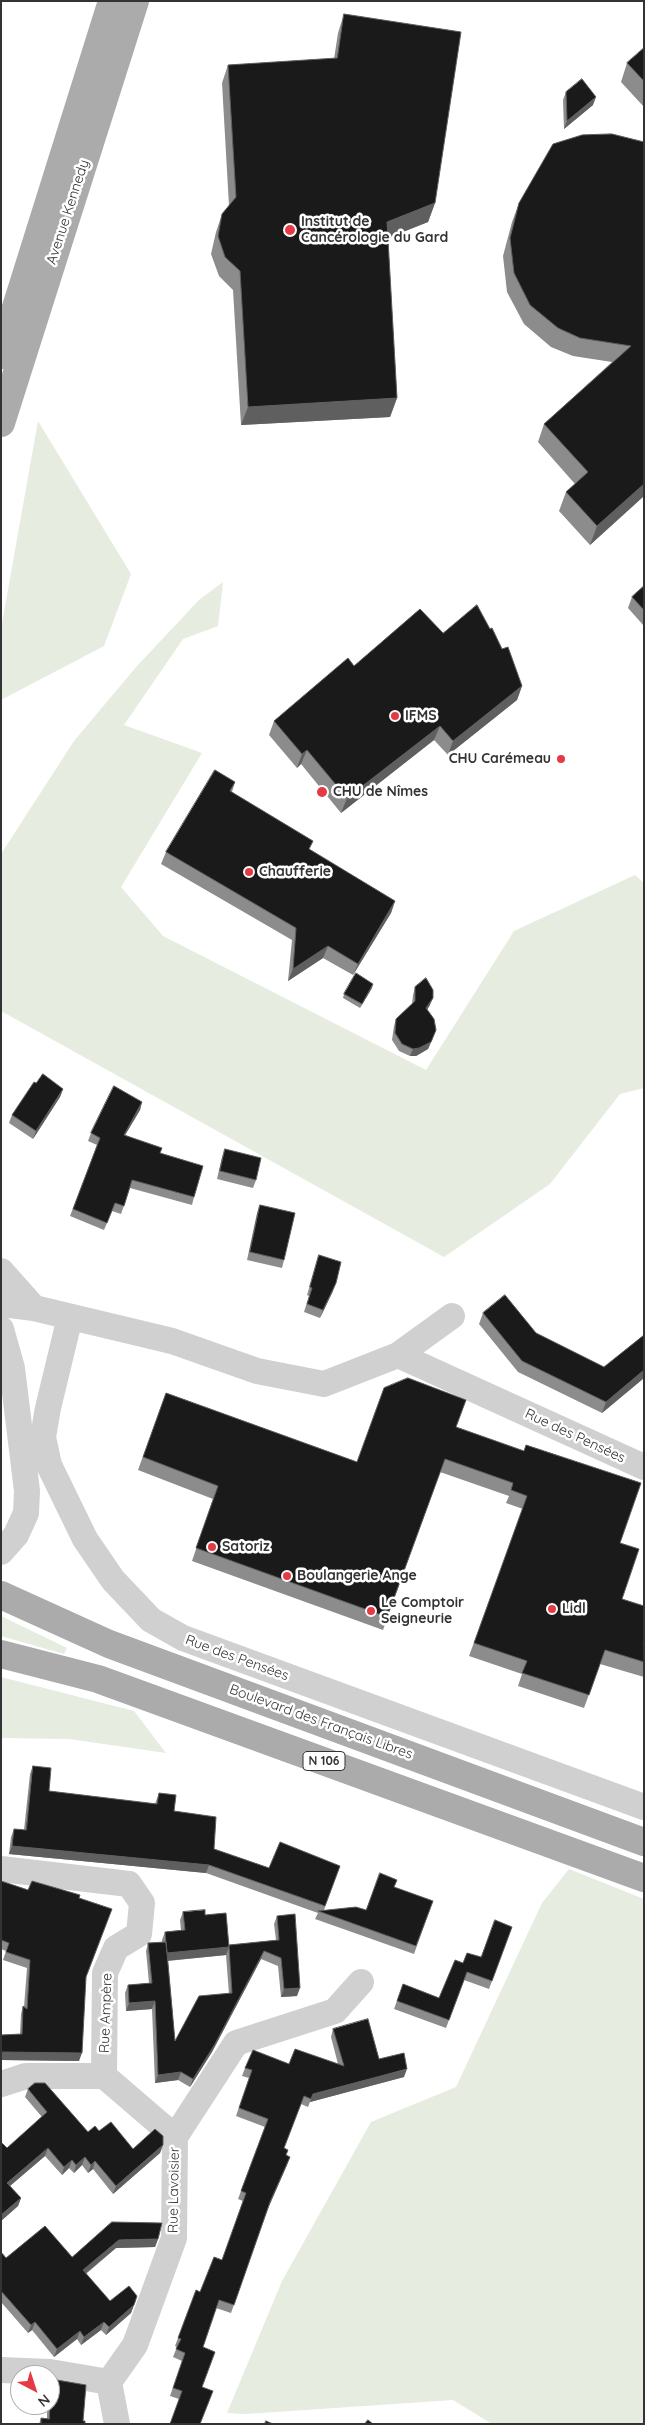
<!DOCTYPE html>
<meta charset="utf-8">
<style>
body{margin:0}
#map{position:relative;width:645px;height:2425px;overflow:hidden;background:#fff;font-family:Quicksand,sans-serif}
canvas{display:block}
.frame{position:absolute;inset:0;border:2px solid #333;pointer-events:none}
.north{position:absolute;left:10px;top:2365px;width:50px;height:50px;box-sizing:border-box;background:#fff;border:1px solid #adadad;border-radius:50%;rotate:140deg;font-size:14px;font-weight:700;line-height:20px;text-align:center;color:#333}
.north::after{content:'';display:block;margin:auto;width:18px;height:22px;background:#e63946;clip-path:polygon(50% 0,100% 100%,50% 72%,0 100%)}
</style>
<div id="map">
<canvas width="645" height="2425"></canvas>
<div class="frame"></div>
<div class="north">N</div>
</div>
<script>
const g = document.querySelector('canvas').getContext('2d');
g.lineJoin = 'round';
function fill(path, color) {
  g.fillStyle = color;
  g.fill(path, 'evenodd');
}
function strokePath(path, color, width, dash) {
  g.strokeStyle = color;
  g.lineWidth = width;
  g.lineCap = dash ? 'butt' : 'round';
  g.setLineDash(dash || []);
  g.stroke(path);
}
function drawText(font, color, halo, rows, align = 'center') {
  g.font = font + ' Quicksand,sans-serif';
  g.lineWidth = 5;
  g.setLineDash([]);
  g.textBaseline = 'middle';
  g.strokeStyle = halo;
  g.fillStyle = color;
  for (const [text, x, y, turn = 0] of rows) {
    g.save();
    g.translate(x, y);
    g.rotate((+turn || 0) * Math.PI / 180);
    g.textAlign = isNaN(turn) ? turn : align;
    if (halo) g.strokeText(text, 0, 0);
    g.fillText(text, 0, 0);
    g.restore();
  }
}
fill(new Path2D(`
 M38,421L131,574L104,646L1,700V629Z
 M223,582L218,626L183,639L124,725L202,753L121,887L163,936L426,1070L514,931L635,875L644,883V1088L620,1094L550,1184L444,1257L1,1011V854L74,741L137,666L199,600Z
 M1,1616L67,1648L64,1654L1,1636Z
 M1,1677L134,1711L166,1753L69,1739L1,1738Z
 M569,1869L644,1899V2423L492,2424L453,2400L246,2414L227,2413L282,2281L371,2122L456,2087L542,1903Z`), '#e6ecdf');
strokePath(new Path2D(`
 M1,1271L34,1308
 M1,1304L34,1308L172,1341L257,1371L324,1384L398,1355L452,1316
 M70,1317L48,1408L43,1437L49,1465L85,1539L113,1580L151,1620L183,1638L644,1807
 M1,1329L12,1368L27,1491L26,1513L16,1535L1,1552
 M398,1355L644,1467
 M1,1869L129,1884L142,1903L139,1934L116,1948L105,1973L104,2076L175,2137
 M1,2084L26,2076H104
 M1,2370L50,2372L109,2382
 M117,2424L109,2382L135,2345L174,2238L175,2137L236,2043L335,2011L361,1982`), '#d0d0d0', 26);
strokePath(new Path2D(`
 M1,355L112,1
 M1,423L135,1
 M1,1595L109,1644L644,1842
 M1,1654L98,1679L644,1878`), '#ababab', 28);
fill(new Path2D(`
 M344,14L435,203L428,222L388,238L397,398L390,417L241,425L233,290L219,276L211,254L216,232L222,214L229,206L222,83L228,65L334,59L338,33Z
 M644,48V107L621,82L627,63Z
 M566,92L593,105L564,129L563,100Z
 M644,142V496L590,545L559,511L566,492L575,484L538,442L544,424L612,362L573,356L551,347L524,324L507,292L503,256L512,222L519,203Z
 M644,586V626L628,608L632,597Z
 M490,629L522,686L517,700L448,755L434,740L341,813L301,764L297,768L269,735L274,721L354,666L443,633Z
 M235,782L232,792L310,850L395,901L391,913L353,975L323,958L288,981L292,940L161,864L166,852Z
 M415,987L430,1005L427,1009L433,1038L428,1049L416,1056H410L399,1051L392,1040L394,1026L396,1019L412,1004L413,995Z
 M372,988L360,1008L343,998L344,994Z
 M36,1083L63,1089L60,1097L33,1139L9,1123L12,1115Z
 M142,1102L140,1110L125,1135L160,1153L194,1197L192,1205L130,1188L121,1214L112,1211L104,1230L70,1216L97,1145L88,1141L91,1133Z
 M225,1149L256,1180L253,1188L217,1179L222,1157Z
 M260,1205L284,1260L282,1268L247,1260L257,1213Z
 M319,1255L333,1291L320,1318L304,1312L309,1296L307,1295Z
 M483,1313L536,1333L604,1367L644,1335V1378L602,1413L518,1372L479,1324Z
 M166,1393L357,1462L456,1427L620,1543L622,1599L643,1644H644V1677L600,1664L584,1708L518,1686L522,1674L469,1656L523,1509L506,1503L509,1496L440,1472L383,1630L192,1561L213,1499L138,1470Z
 M33,1766L49,1791L155,1804L159,1793L174,1811L214,1849L269,1868L340,1866L324,1910H366L394,1887L433,1901L414,1954L315,1919L318,1913L206,1873L9,1854L11,1837L14,1829L24,1830L30,1774Z
 M1,1881L28,1890L79,1898L86,1978L79,2061L1,2060V2035L20,2034L21,2014L23,2006L24,2007L27,1968L3,1960L6,1951L1,1949Z
 M183,1912L205,1915L229,1945L276,1940L274,1924L277,1916L297,1996L281,1997L278,1966L261,1959L212,2052L190,2087L178,2080L155,2083L152,2009L126,2011L125,1993L128,1985L149,1983L146,1951L148,1943L162,1942V1940L165,1932L181,1930L180,1920ZM226,1955L229,1994L175,2041L168,1961Z
 M512,1927L489,1989L464,1980L446,2028L394,2009L403,1984L439,1998L463,1963L481,1957Z
 M333,2029L379,2059L404,2077L310,2102L308,2107L301,2104L284,2148L286,2155L287,2165L268,2209L231,2313L216,2308L179,2399L170,2396L182,2361L173,2357L177,2347L175,2346L196,2290L200,2292L222,2260L243,2201L238,2199L265,2127L236,2116L249,2078L242,2076L245,2068L289,2064H338L331,2037Z
 M28,2089L88,2132L99,2131L133,2149L163,2145L160,2153L113,2194L93,2169L88,2173L82,2165L74,2173L69,2168L62,2175L45,2156L10,2186L21,2198L18,2206L1,2221L7,2148L42,2117L25,2097Z
 M158,2239L155,2247L116,2248L86,2274L110,2301L137,2296L131,2313L106,2335L101,2330L81,2345L77,2339L54,2357L32,2330L28,2333L1,2302V2252L6,2258L72,2257Z
 M51,2379L83,2421L85,2424H39L41,2418L47,2419V2405H50V2383Z`), '#8c8c8c');
fill(new Path2D(`
 M596,97L593,105L564,129L567,121Z
 M435,203L428,222L380,241L387,222Z
 M397,398L390,417L241,425L248,407Z
 M644,484V496L590,545L597,526Z
 M522,686L517,700L448,755L453,741Z
 M440,726L434,740L341,813L347,798Z
 M307,750L301,764L297,768L302,754Z
 M395,901L391,913L353,975L358,964Z
 M328,946L323,958L288,981L293,969Z
 M373,984L372,988L360,1008L362,1004Z
 M433,998L430,1005L424,1015L426,1008Z
 M436,1030L428,1049L416,1056H410L413,1049Z
 M63,1089L60,1097L33,1139L36,1131Z
 M142,1102L140,1110L121,1142L124,1135Z
 M336,1283L333,1291L320,1318L323,1310Z
 M644,1370V1378L602,1413L606,1402Z
 M12,1846L209,1865L206,1873L9,1854Z
 M229,1947L226,1955L164,1961L167,1953Z
 M264,1951L261,1959L212,2052L190,2087L193,2079Z
 M300,1988L297,1996L281,1997L284,1989Z
 M155,2001L152,2009L126,2011L129,2003Z
 M1,2052L82,2053L79,2061L1,2060Z
 M407,2069L404,2077L310,2102L313,2094Z
 M181,2072L178,2080L155,2083L158,2075Z
 M163,2145L160,2153L113,2194L116,2186Z
 M48,2148L45,2156L4,2191L7,2183Z
 M85,2157L82,2165L74,2173L76,2165Z
 M290,2157L287,2165L267,2210L270,2202Z
 M72,2160L69,2168L62,2175L64,2167Z
 M95,2161L93,2169L88,2173L91,2165Z
 M21,2198L18,2206L1,2221V2215Z
 M158,2239L155,2247L116,2248L80,2278L83,2270L119,2240Z
 M134,2305L131,2313L106,2335L109,2327Z
 M35,2322L32,2330L28,2333L31,2325Z
 M104,2322L101,2330L81,2345L84,2337Z
 M80,2331L77,2339L54,2357L57,2349Z`), '#5f5f5f');
const building = new Path2D(`
 M344,14L461,32L435,203L387,222L397,398L248,407L240,271L225,257L218,236L222,214L236,197L228,65L337,58Z
 M644,48V81L627,63Z
 M582,79L596,97L567,121L566,92Z
 M612,134L644,142V484L597,526L566,492L588,472L544,424L631,346L580,338L558,328L530,305L514,273L510,238L519,203L553,144L582,135Z
 M644,586V610L632,597Z
 M477,605L490,629L492,628L502,649L508,647L522,686L453,741L440,726L347,798L307,750L302,754L274,721L348,658L354,666L420,609L443,633Z
 M215,770L235,782L230,791L313,841L309,849L395,901L358,964L328,946L293,969L296,928L166,852Z
 M356,973L373,984L362,1004L344,994Z
 M426,978L433,990V998L426,1008L434,1019L436,1030L431,1042L419,1048L413,1049L402,1044L395,1033L396,1019L415,1001V987Z
 M43,1074L63,1089L36,1131L12,1115L34,1082L36,1083Z
 M114,1086L142,1102L124,1135L162,1148L160,1153L203,1166L194,1197L132,1180L124,1206L115,1203L107,1223L73,1209L100,1138L91,1133Z
 M225,1149L261,1158L256,1180L220,1171Z
 M260,1205L295,1213L284,1260L250,1252Z
 M319,1255L341,1262L336,1283L323,1310L307,1304L312,1288L310,1287Z
 M505,1295L536,1333L604,1367L644,1335V1370L606,1402L522,1361L483,1313Z
 M408,1378L466,1400L456,1427L524,1451L526,1445L641,1483L620,1543L639,1549L622,1599L644,1606V1641L643,1644H644V1662L605,1650L589,1695L522,1673L527,1661L474,1643L527,1496L511,1490L513,1483L445,1459L387,1617L196,1548L218,1486L143,1457L166,1393L357,1462L384,1388Z
 M33,1766L51,1768L49,1791L157,1804L159,1793L176,1795L174,1811L216,1817L214,1849L269,1868L280,1842L340,1866L325,1906L209,1865L12,1846L14,1829L26,1830Z
 M380,1873L397,1880L394,1887L433,1901L416,1946L318,1911L356,1907L366,1910Z
 M1,1881L28,1890L32,1881L80,1895L79,1898L112,1909L86,1977L82,2053L1,2052V2035L22,2034L23,2006L27,2009L30,1960L6,1952L9,1943L1,1940Z
 M205,1910V1915L226,1913L229,1947V1945L279,1940L277,1916L295,1914L300,1988L284,1989L281,1958L264,1951L215,2044L193,2079L181,2072L158,2075L155,2001L129,2003L128,1985L152,1983L148,1943L166,1942L175,2041L199,1996L232,1993L229,1947L167,1953L165,1932L185,1930L183,1912Z
 M495,1920L512,1927L492,1981L467,1972L449,2020L397,2001L403,1984L439,1998L455,1960L463,1963L467,1953L481,1957Z
 M368,2019L379,2059L404,2053L407,2069L313,2094L311,2099L304,2096L284,2148L288,2150L286,2155L290,2157L270,2202L234,2305L219,2300L203,2347L215,2352L202,2387L213,2391L200,2424H170L182,2391L173,2388L185,2353L176,2349L181,2339L178,2338L196,2290L200,2292L214,2257L222,2260L246,2193L241,2191L268,2119L239,2108L252,2070L245,2068L253,2050L289,2064L295,2049L344,2066L333,2029Z
 M35,2083H45L88,2132L95,2126L99,2131L111,2122L133,2149L155,2129L163,2136V2145L116,2186L95,2161L91,2165L85,2157L76,2165L72,2160L64,2167L48,2148L7,2183L21,2198L1,2215V2142L7,2148L47,2112L28,2089Z
 M112,2222L162,2223L158,2239L119,2240L83,2270L110,2301L129,2286L137,2296L134,2305L109,2327L104,2322L84,2337L80,2331L57,2349L35,2322L31,2325L1,2291V2252L6,2258L45,2226L72,2257Z
 M51,2379L86,2385L83,2421H85V2424H41V2418L49,2419Z
 M368,2420L373,2424H365Z
 M266,2421L273,2424H265Z`);
fill(building, '#1a1a1a');
strokePath(building, '#5f5f5f', 1);
for (const [x, y, r, color] of [
 [290,230,6,"#e63946"],
 [395,716,5,"#e63946"],
 [561,759,5,"#e63946"],
 [322,792,6,"#e63946"],
 [249,872,5,"#e63946"],
 [212,1547,5,"#e63946"],
 [287,1576,5,"#e63946"],
 [552,1609,5,"#e63946"],
 [371,1611,5,"#e63946"]
]) {
  const dot = new Path2D();
  dot.arc(x, y, r, 0, 2 * Math.PI);
  g.fillStyle = color;
  g.fill(dot);
  strokePath(dot, '#fff', 2);
}
for (const [x, y, w] of [
 [324,1761,42]
]) {
  const box = new Path2D();
  box.roundRect(x - w / 2, y - 9.5, w, 19, 4);
  g.fillStyle = '#fff';
  g.fill(box);
  strokePath(box, '#333', 1);
}
drawText('bold 12px', '#333', null, [
 ["N 106",324,1761]
]);
drawText('14px', '#333', '#fff', [
 ["Avenue Kennedy",68,212,-72],
 ["Rue des Pensées",575,1436,25],
 ["Rue des Pensées",237,1658,20],
 ["Boulevard des Français Libres",321,1722,20],
 ["Rue Ampère",106,2013,-88],
 ["Rue Lavoisier",174,2190,-89]
]);
drawText('bold 14px', '#333', '#fff', [
 ["Institut de",301,222],
 ["Cancérologie du Gard",301,238],
 ["IFMS",405,716],
 ["CHU Carémeau",551,759,"right"],
 ["CHU de Nîmes",333,792],
 ["Chaufferie",259,872],
 ["Satoriz",222,1547],
 ["Boulangerie Ange",297,1576],
 ["Le Comptoir",381,1603],
 ["Seigneurie",381,1619],
 ["Lidl",562,1609]
], 'left');
</script>
